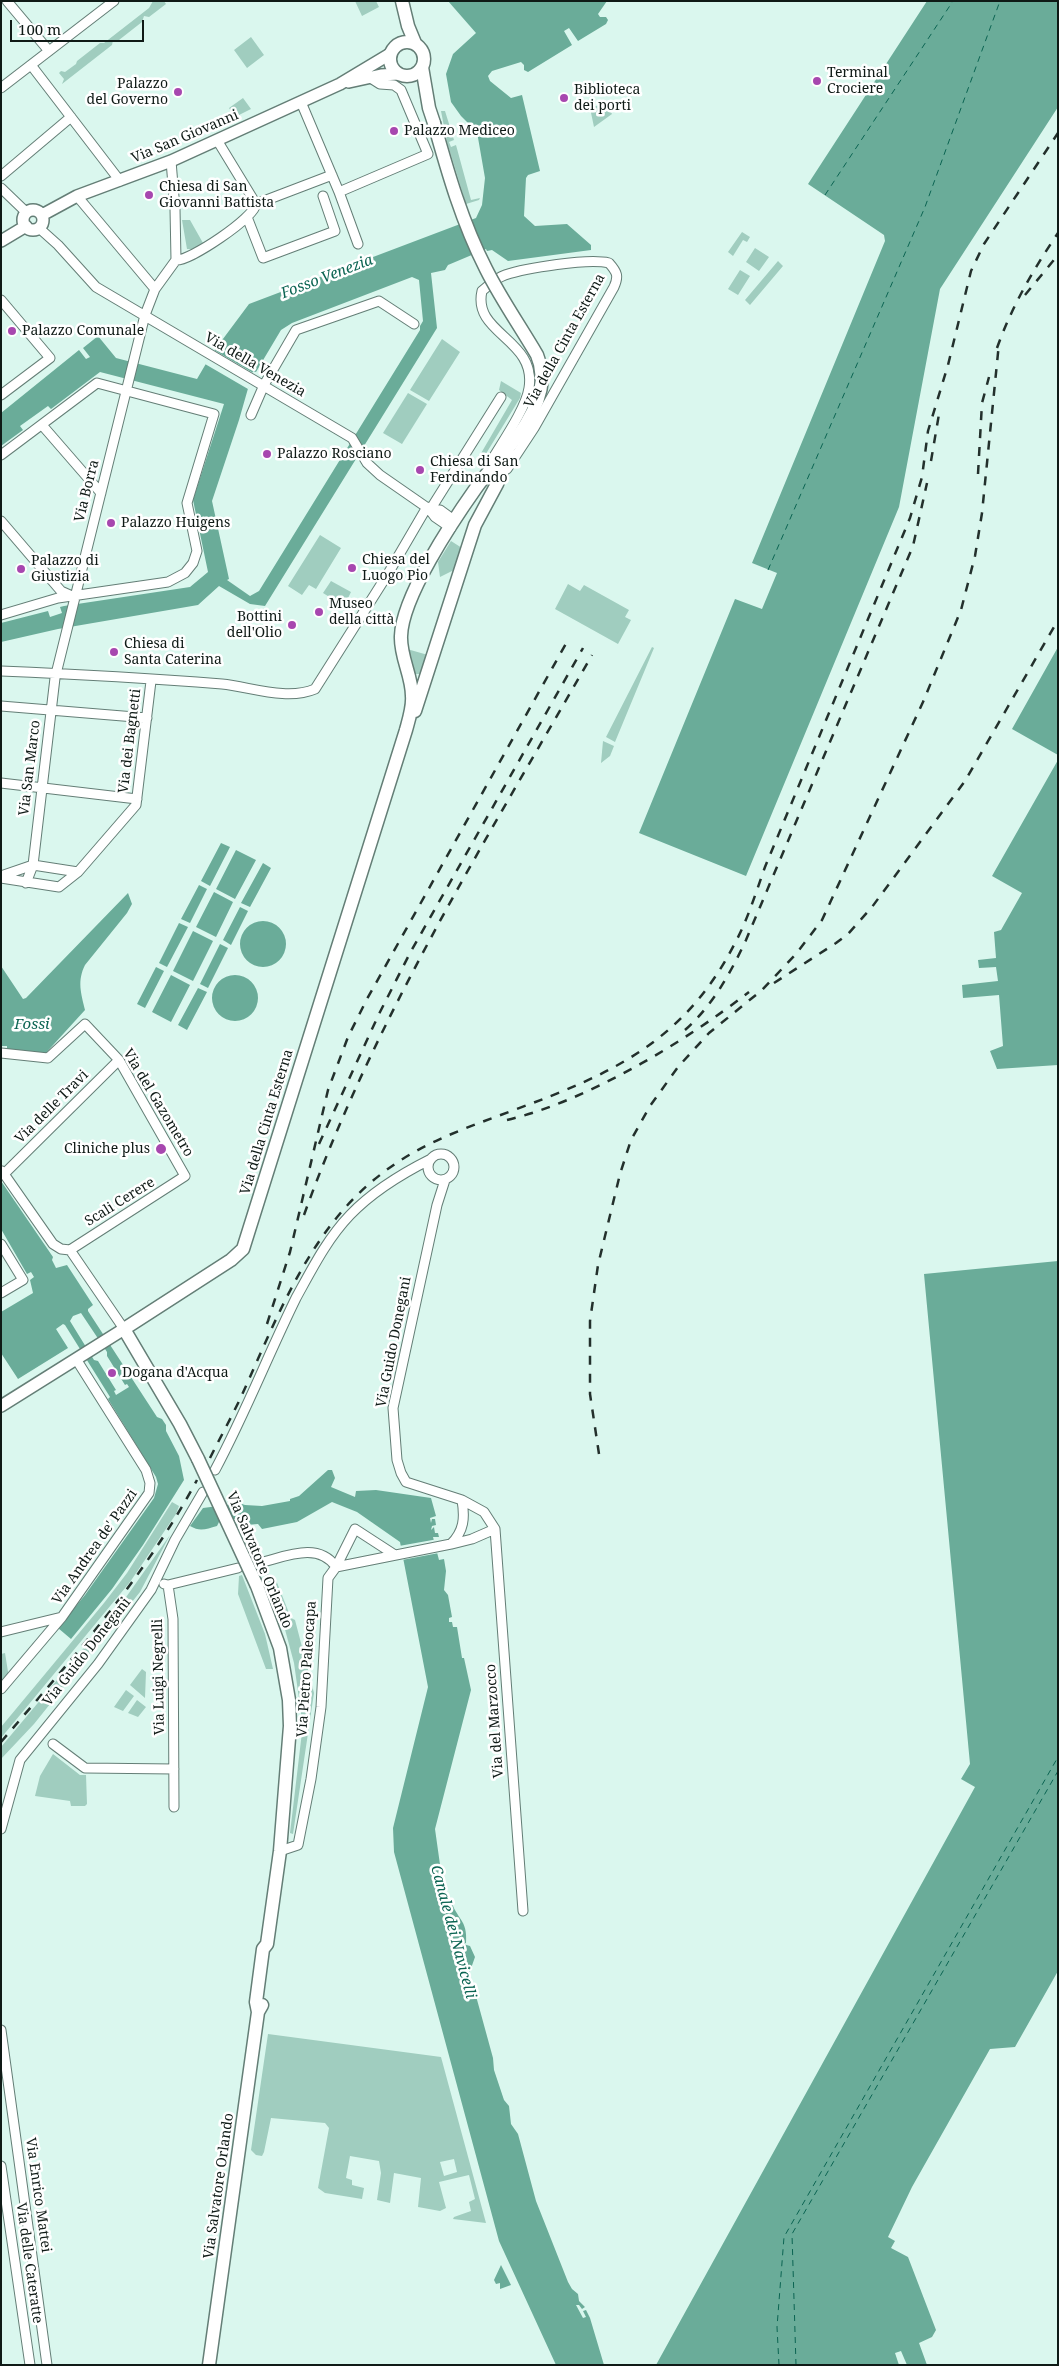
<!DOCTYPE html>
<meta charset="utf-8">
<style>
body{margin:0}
#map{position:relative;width:1059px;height:2366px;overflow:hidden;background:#daf7ee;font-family:"Noto Serif",serif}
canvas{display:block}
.frame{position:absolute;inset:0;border:2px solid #0f1a16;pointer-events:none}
.scale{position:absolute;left:10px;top:20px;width:134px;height:22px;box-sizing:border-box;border:2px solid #0f1a16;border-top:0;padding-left:6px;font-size:15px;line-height:18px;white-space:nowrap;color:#0f1a16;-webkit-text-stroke:4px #fff;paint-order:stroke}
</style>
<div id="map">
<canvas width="1059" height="2366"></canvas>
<div class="frame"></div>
<div class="scale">100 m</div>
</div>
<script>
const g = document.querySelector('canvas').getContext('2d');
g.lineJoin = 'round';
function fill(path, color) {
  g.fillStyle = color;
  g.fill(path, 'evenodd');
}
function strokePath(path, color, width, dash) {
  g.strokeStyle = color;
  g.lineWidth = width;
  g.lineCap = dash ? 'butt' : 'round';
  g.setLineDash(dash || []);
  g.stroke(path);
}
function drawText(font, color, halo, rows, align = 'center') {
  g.font = font + ' "Noto Serif",serif';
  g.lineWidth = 5;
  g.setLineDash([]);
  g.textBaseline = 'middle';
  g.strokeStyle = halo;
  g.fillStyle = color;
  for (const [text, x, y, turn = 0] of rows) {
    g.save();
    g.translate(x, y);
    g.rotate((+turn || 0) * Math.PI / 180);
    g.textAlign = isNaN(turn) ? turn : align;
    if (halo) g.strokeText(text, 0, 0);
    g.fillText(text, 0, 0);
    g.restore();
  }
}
fill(new Path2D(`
 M153,1H164L166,4L149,17L144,16L142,22L119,40H113L112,45L62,84L64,79L59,73L61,71L65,72L76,64L77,61L100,43H104L149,8Z
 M355,1H376L379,7L362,16Z
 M251,37L264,55L247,68L234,50Z
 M243,98L251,109L235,117L229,108Z
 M606,103L612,114L594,127L590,108Z
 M441,111H445L454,140L449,142L451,147L456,145L471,200L480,198L479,200L466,204L447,142Z
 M182,220H190L203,243L193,249H187Z
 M742,232L750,237L747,242L743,240L733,256L728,252Z
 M755,248L769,257L759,271L746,262Z
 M778,261L783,266L750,305L745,300Z
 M740,270L750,276L738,295L728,289Z
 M442,339L460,352L429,401L410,390Z
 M501,381L521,393L520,398L484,457L480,455L512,400L499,390Z
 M408,393L427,404L402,444L383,433Z
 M320,535L341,548L316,589L309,585L302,595L288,586Z
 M451,541L462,548L454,570L440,577L438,562Z
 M331,581L351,592L344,606L323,593Z
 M568,584L580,591L584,585L629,610L625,617L631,620L618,644L555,609Z
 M652,647L654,648L615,742L606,737Z
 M407,649L428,655L420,674H415Z
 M603,741L614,746L610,756L601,763Z
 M172,1502L179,1506L176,1514L130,1582L1,1738V1727L104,1603L127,1573Z
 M170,1535L140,1592L34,1724L1,1759V1747L124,1600Z
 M262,1570L276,1580L291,1618L295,1620L314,1693L293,1834L290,1833L302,1732L301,1713L294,1663L283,1622Z
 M242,1575L265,1634L273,1669H266L238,1594L239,1576Z
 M5,1653L9,1678L1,1688V1654Z
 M142,1669L146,1672L145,1698L130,1685Z
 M126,1690L134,1696L123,1711L114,1707Z
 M137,1700L146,1707L138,1717L128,1713Z
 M53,1754L80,1775H86L87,1804L85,1806H71L70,1801L35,1796L40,1776Z
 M268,2034L441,2057L486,2223L453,2219L454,2217L471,2211L469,2202L475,2199L469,2175L439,2182L446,2208L440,2211L418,2207L421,2178L394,2173L390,2203L377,2200L381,2173L379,2161L350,2156L346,2178L352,2180V2185L364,2188L362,2199L325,2193L318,2188L329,2128L325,2123L271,2118L264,2152L262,2156L256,2155L251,2150ZM454,2159L457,2172L444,2176L440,2162Z`), '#a0cdbf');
fill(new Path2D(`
 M448,1H607L598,14L600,17H606L608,20L606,24L578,41L569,28L564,31L572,45L528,72L524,70V65L521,62L492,71L488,76L490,81L511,98L522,95L540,171L528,175L526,178L524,216L535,226L567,224L591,245V250L508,261L492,250L487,251L486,249L448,265L445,270L431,273L437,328L265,606L250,604L219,586L198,605L58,629L1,642V623L48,611L50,617L62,613L60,607L64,606L190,587L208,572L193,500L224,404L100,372L51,409L48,406L20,426L23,430L1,446V413L79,350L86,359L90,357L83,348L98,336L116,358L197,379L211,355L249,304L476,218L482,205L485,178L477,132L461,116L451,102L446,74L453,54L476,33ZM412,277L419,280L423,321L420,326V330L259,591L250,596L227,580L229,579L212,501L239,420L253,371L256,372L281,330L292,323Z
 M927,1H1058V107L940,289L899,507L746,876L639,833L735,599L762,609L777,573L752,563L885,241L884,235L808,184Z
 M1058,647V755L1012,729Z
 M1058,760V1065L997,1069L990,1051L1003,1046L999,995L963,998L962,985L998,981L996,967L979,968L978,960L996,958L994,932L1001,930L1022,893L992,876Z
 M221,843L230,847L210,886L201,881Z
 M236,850L256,860L235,899L216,889Z
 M263,863L271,868L250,907L241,903Z
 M199,885L207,889L190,923L181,919Z
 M214,892L233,902L216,937L196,927Z
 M128,893L132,904L127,913L85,965C77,981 81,993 85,1010L44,1055L7,1050V1046H1V966L23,999L26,998Z
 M240,907L248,911L231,945L223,940Z
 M240 944a23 23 0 1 1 46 0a23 23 0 1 1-46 0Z
 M179,923L188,927L167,967L159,963Z
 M193,931L213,941L193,981L173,971Z
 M220,944L228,948L208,988L200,984Z
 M156,967L164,971L145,1008L137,1004Z
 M171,975L190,985L171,1022L152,1012Z
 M212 998a23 23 0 1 1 46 0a23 23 0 1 1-46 0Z
 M198,988L207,992L187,1030L178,1025Z
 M1,1181L53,1257L52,1260L56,1268L67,1265L93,1305L88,1309V1311L157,1417L162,1419L166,1425V1431L179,1456L184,1480L143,1545L112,1589L71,1639L58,1628L85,1595L154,1498L158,1484L156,1477L108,1399L110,1397L65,1325L63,1324L56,1329L68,1348L18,1379L1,1353V1312L33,1293L30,1280L34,1277L31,1272L27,1274L1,1229ZM81,1313L107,1352V1356L125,1385L127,1384L129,1387L116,1395L114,1391L116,1390L98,1361L94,1360L70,1321L73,1316Z
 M1058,1261V1971L1015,2047L990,2049L912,2187L888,2237L895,2241L891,2248L908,2257L936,2330L932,2337L919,2343L927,2365H907L901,2351L895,2353L899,2365H656L975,1787L961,1779L970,1764L924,1274Z
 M328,1470H332L335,1478L331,1487L355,1497L356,1491L376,1490L431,1498L436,1516L430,1518L431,1523L432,1519H435L436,1525L432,1526L431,1530L434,1527L435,1533H438L439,1537H433L439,1560L444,1559L446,1571L444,1590L448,1595L452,1617L449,1618V1622H452L453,1627H457L462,1658H464L471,1690L435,1829L443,1886L445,1889L446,1899L451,1900C456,1919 468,1919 466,1943L463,1944L470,1946L475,1957L469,1974L468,1989L476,1996L493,2058L494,2070L504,2100L509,2106L511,2124L518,2134L536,2201L568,2282L572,2289L578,2294L579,2301L585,2307L582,2309L579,2305H576L583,2318L586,2317L583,2311L586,2310L590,2318L604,2365H556L499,2241L394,1852L393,1828L428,1687L400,1542L357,1512L332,1502L297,1522L262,1529L258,1524C250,1525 245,1525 240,1518L219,1522L217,1526C206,1529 200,1532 190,1526L203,1508L234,1504L233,1501L245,1505L262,1506L290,1501V1499L299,1496Z
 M501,2265L511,2285L500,2289V2283L496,2284L494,2280Z`), '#6aac99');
fill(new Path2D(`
 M214,350L255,374L248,389L205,364Z
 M438,1539L436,1541L439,1553L402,1560L399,1546Z`), '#daf7ee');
strokePath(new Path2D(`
 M825,195L953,1
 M768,570L925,207L1000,1
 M779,2365L777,2327L784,2237L1058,1757
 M796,2365L792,2234L1058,1771`), '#0b6452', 1, [6, 5]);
const minor = new Path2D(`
 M7,1L49,51
 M31,65L120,181
 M1,88L114,1
 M301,102L339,192L358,244
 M217,140L256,204
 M171,161L175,209L176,260
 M1,176L71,117
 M1,188L27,213
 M339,192L428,154L401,90L394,85L380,84L369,77
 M77,196L155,289
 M256,204L332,175
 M247,217L263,258L335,231L323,196
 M39,228L58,245L96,287L352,438L367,463L380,475L429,509L435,517L451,528
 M176,260C190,261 254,218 256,204
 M1,300L50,358L1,395
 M251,415L264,385L296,330L379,301L414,324
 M42,425L101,493
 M1,455L97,383L214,414L187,503L197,551L193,563L185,573L168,582L58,598L1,615
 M490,463C501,444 526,409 529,388C537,339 472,334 482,291C489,285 496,278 505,275C526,268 588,258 609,263C617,272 619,276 614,287L534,428L507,469
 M430,510L501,397
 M430,510H440L455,521
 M1,521L61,591L70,595
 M1,671C75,674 148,678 222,684C251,687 287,701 315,689L389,572L427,507
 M1,706L147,718
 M1,783L137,799
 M1,876L33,865L78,872
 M1,878L59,887L78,872L136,805L151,681
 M26,883L33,865L55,678L145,315L155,289L176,260
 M1,1053L48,1058L85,1024L119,1060L185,1176L70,1250
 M428 1167a13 13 0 1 1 26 0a13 13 0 1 1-26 0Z
 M2,1171L53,1244L61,1249L70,1250
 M4,1174L119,1060
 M445,1180L437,1205L393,1408L397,1460L401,1473L406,1482L462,1500L484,1512L495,1529L523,1911
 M1,1244L23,1280L1,1293
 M70,1250L124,1329
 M215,1470C245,1414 268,1355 296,1298C312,1269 327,1239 350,1215C373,1191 401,1174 431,1159
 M452,1544L472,1539L495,1529
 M259,1563C285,1557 318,1541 336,1567
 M336,1567L451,1544C464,1531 465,1518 462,1500
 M164,1584L168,1585L238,1568
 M168,1585L173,1619L174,1807
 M1,1632L62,1617
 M1,1689L62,1617L149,1493L150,1483L146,1470L76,1359
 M53,1744L85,1768L174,1769
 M1,1829L20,1760L98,1664L151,1590L175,1540L203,1492
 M280,1851L298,1845L311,1779L321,1707L328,1578L336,1567L355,1529L395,1555
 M1,2030L47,2365
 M1,2166L30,2365`);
const tertiary = new Path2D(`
 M349,82L381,75L399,74
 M23 220a10 10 0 1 1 20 0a10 10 0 1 1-20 0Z
 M42,215L77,196L171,161L340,84L390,54
 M1,241L26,226
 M1,1406L124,1329`);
const secondary = new Path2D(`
 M402,1L408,26L415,43
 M390 59a17 17 0 1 1 34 0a17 17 0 1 1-34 0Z
 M422,67L429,108L434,123
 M415,711L475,525L497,484L509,454
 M198,1459L180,1424L124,1329L231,1260L243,1249L406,730C409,719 413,707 412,696C412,675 400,657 401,636C402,597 452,522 476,488C499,456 539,422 542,379
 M257,1586L280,1648L289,1700L290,1726L280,1851L267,1944L263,1949L256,2002L258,2012
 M209,2365L258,2012L262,2005`);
strokePath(minor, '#647e76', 11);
strokePath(tertiary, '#647e76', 14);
strokePath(secondary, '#647e76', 15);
strokePath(minor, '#fff', 9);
strokePath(tertiary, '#fff', 11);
strokePath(secondary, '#fff', 12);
strokePath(new Path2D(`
 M1025,295L1058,255
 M997,348C1012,306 1033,270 1058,233
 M931,461L939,414
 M978,474L982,403L989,377
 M774,983L836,943L848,934L872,907L965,781L1058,620
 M685,1030C713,1005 730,974 746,940L913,546L927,483
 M507,1120C587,1101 683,1043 749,992
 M319,1144L379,1014L410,953L583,648
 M304,1215C375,1017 488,837 592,655
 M267,1324L290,1252L328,1090L348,1037L367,999L568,640
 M599,1454L590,1394V1321L598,1265L620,1174L631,1140L650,1106L678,1067L709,1033L762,990L796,954L822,920L923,702L961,610L975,556L982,513L999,343
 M210,1458C220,1438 231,1418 241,1397C277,1318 309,1230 380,1175C420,1143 466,1128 514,1110C612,1074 685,1041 735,943C748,919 756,892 765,867L910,518L922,477L928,431L948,365L971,271L984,244L1058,133
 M1,1742C72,1659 145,1577 197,1480`), '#23302c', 2.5, [9, 9]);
const secondaryBridge = new Path2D(`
 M434,123C448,173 462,222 486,269C501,299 520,326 537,355L540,364L542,379
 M198,1459L257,1586`);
strokePath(secondaryBridge, '#647e76', 15, []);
strokePath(secondaryBridge, '#fff', 12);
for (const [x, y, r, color] of [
 [817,81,5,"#a747af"],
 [178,92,5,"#a747af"],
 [564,98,5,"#a747af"],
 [394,131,5,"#a747af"],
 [149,195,5,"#a747af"],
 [12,331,5,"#a747af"],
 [267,454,5,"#a747af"],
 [420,470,5,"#a747af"],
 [111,523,5,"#a747af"],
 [352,568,5,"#a747af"],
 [21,569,5,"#a747af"],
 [319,612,5,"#a747af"],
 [292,625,5,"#a747af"],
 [114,652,5,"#a747af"],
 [161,1149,6,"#a747af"],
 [112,1373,5,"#a747af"]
]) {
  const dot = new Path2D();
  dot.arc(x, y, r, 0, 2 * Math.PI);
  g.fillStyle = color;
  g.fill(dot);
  strokePath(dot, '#fff', 2);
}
drawText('14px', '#0f1a16', '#fff', [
 ["Terminal",827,73],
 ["Crociere",827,89],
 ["Palazzo",168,84,"right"],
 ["del Governo",168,100,"right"],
 ["Biblioteca",574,90],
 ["dei porti",574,106],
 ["Palazzo Mediceo",404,131],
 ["Chiesa di San",159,187],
 ["Giovanni Battista",159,203],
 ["Palazzo Comunale",22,331],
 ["Palazzo Rosciano",277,454],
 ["Chiesa di San",430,462],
 ["Ferdinando",430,478],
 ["Palazzo Huigens",121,523],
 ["Chiesa del",362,560],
 ["Luogo Pio",362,576],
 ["Palazzo di",31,561],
 ["Giustizia",31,577],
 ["Museo",329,604],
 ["della città",329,620],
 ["Bottini",282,617,"right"],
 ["dell'Olio",282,633,"right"],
 ["Chiesa di",124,644],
 ["Santa Caterina",124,660],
 ["Cliniche plus",150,1149,"right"],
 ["Dogana d'Acqua",122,1373]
], 'left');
drawText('14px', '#0f1a16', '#fff', [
 ["Via San Giovanni",185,137,-23],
 ["Via della Cinta Esterna",565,341,-61],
 ["Via della Venezia",255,365,30],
 ["Via Borra",87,491,-76],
 ["Via dei Bagnetti",130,741,-83],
 ["Via San Marco",30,768,-83],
 ["Via del Gazometro",158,1103,59],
 ["Via delle Travi",52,1107,-45],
 ["Via della Cinta Esterna",267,1122,-73],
 ["Scali Cerere",120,1202,-32],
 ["Via Guido Donegani",394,1342,-79],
 ["Via Andrea de' Pazzi",95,1547,-55],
 ["Via Salvatore Orlando",259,1560,67],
 ["Via Guido Donegani",87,1652,-52],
 ["Via Pietro Paleocapa",307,1669,-86],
 ["Via Luigi Negrelli",159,1677,-91],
 ["Via del Marzocco",495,1721,-94],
 ["Via Salvatore Orlando",219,2186,-82],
 ["Via Enrico Mattei",38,2195,82],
 ["Via delle Cateratte",29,2263,82]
]);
drawText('italic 15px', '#0b6452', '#fff', [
 ["Fosso Venezia",327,277,-21],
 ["Fossi",32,1025],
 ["Canale dei Navicelli",453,1932,75]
]);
</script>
